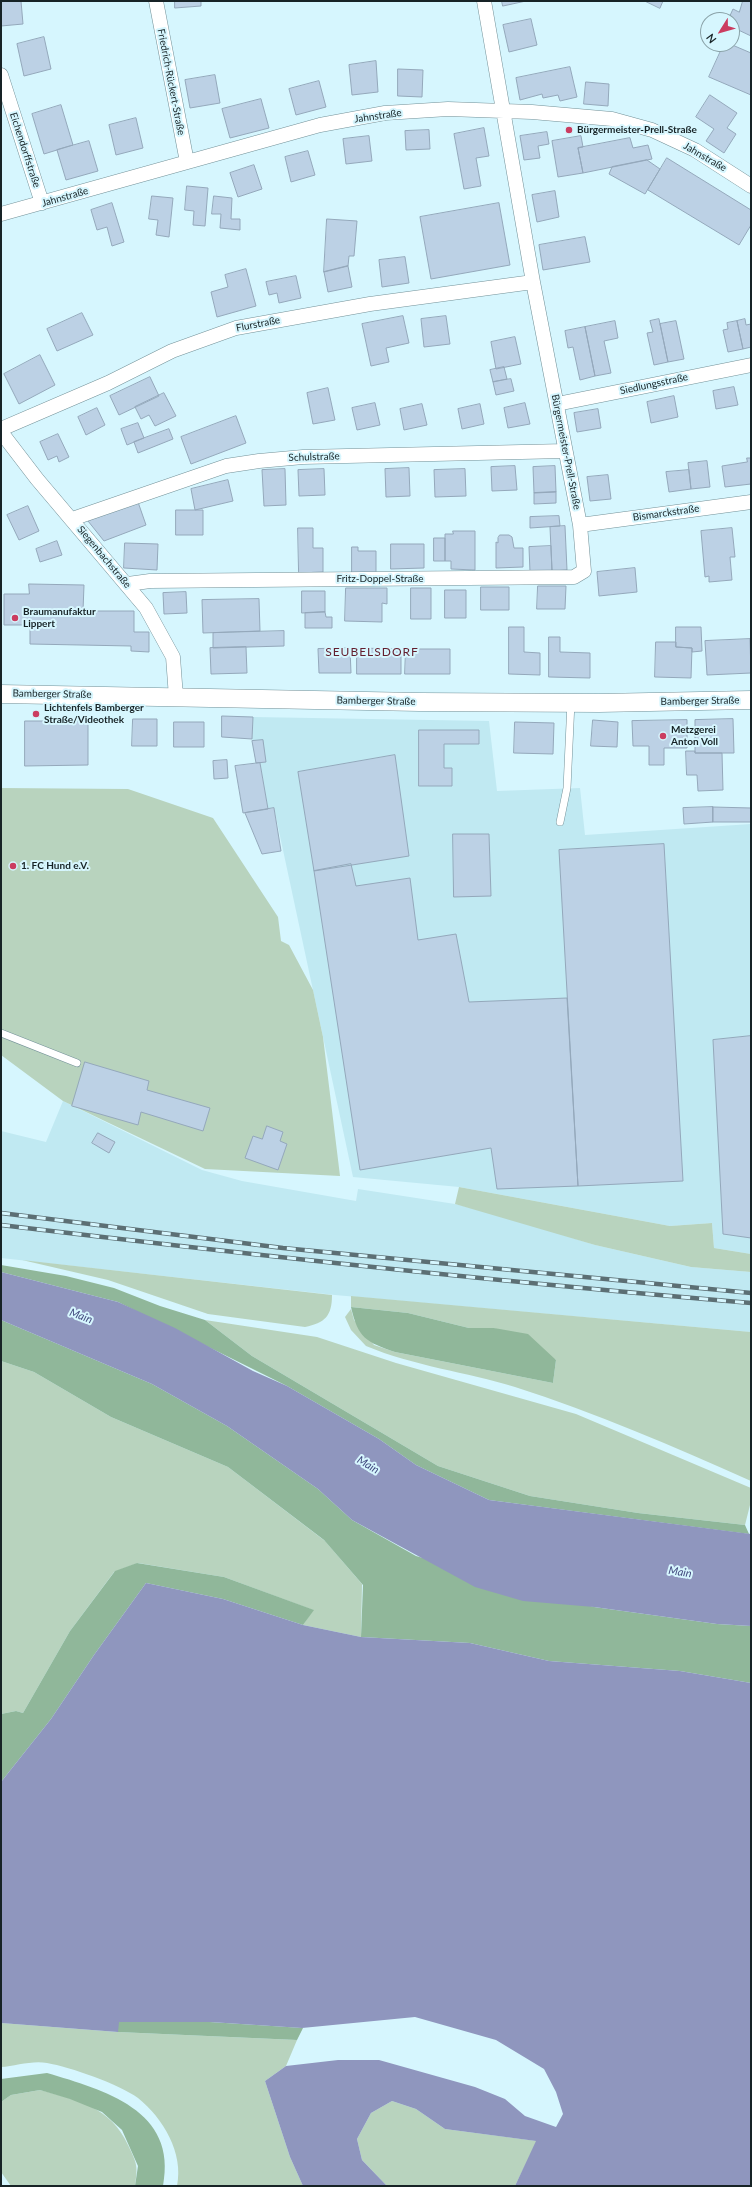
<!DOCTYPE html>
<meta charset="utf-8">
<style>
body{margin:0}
#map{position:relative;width:752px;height:2187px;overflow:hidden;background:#d6f6fe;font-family:Lato,sans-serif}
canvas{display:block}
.frame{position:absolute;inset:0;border:2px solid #172326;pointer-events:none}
.north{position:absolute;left:700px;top:12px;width:40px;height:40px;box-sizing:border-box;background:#d6f6fe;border:1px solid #8aa2a8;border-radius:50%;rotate:233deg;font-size:11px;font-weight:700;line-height:16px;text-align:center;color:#172326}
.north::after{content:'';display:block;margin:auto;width:14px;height:18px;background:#cb3c60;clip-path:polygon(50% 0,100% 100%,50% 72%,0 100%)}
</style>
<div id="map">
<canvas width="752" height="2187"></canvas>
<div class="frame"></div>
<div class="north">N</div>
</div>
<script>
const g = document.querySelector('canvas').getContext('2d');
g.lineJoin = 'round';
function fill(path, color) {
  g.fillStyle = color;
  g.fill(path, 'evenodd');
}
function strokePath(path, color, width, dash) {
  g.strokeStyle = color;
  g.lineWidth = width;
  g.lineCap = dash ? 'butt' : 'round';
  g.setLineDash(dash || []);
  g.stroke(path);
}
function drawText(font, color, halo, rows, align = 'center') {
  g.font = font + ' Lato,sans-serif';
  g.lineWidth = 4;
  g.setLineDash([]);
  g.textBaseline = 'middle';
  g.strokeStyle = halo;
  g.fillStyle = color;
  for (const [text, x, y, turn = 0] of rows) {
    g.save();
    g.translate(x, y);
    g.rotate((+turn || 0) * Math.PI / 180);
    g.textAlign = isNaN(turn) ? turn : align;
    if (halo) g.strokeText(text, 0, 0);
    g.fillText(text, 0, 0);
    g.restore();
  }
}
fill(new Path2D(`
 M253,717L489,721L497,791L580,788L585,835L751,824V1254L714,1248L712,1223L670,1226L459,1187L353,1177L274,808L268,809L260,763H256L252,739Z
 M63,1101L202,1170L242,1181L356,1201L358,1189L455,1204L499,1215L595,1245L691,1267L751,1272V1332L335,1295L1,1258V1131L46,1142Z`), '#c0e9f2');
fill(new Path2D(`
 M1,788L128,789L213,818L278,917L281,941L289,945L313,990L323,1037L340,1176L205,1169L63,1101L1,1055Z
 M459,1187L670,1226L712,1223L714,1248L751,1254V1272L691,1267L595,1245L455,1204Z
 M22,1260L332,1295C332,1316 325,1323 305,1327L208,1314L108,1280Z
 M351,1296L751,1332V1481C673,1446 596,1413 515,1387C466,1372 414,1366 366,1346L351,1330L345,1317L351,1309L354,1320L374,1345L395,1352L553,1383L556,1360L494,1328H469L408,1313L351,1307Z
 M205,1320L317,1337L396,1363L576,1414L751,1488V1501L745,1525L638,1513L530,1496L438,1466L252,1356Z
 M1,1361L34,1372L111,1417L228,1467L325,1541L362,1584L361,1637L303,1625L313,1610L224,1577L138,1563L114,1572L70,1631L23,1713L16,1711L1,1714Z
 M1,2023L118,2032L297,2040L286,2066L265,2081L290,2157L303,2186H177C184,2153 163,2118 138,2098C119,2084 70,2067 47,2063C33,2060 15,2066 1,2067Z
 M40,2090C77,2100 111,2107 128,2145C137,2164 138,2165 135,2186H11L1,2172V2102L11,2095Z
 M392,2101L416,2109L445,2129L537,2141L515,2186H387L362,2160L357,2139L371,2113Z`), '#b8d3be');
fill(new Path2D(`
 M1,1265L66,1276L114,1288L160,1306L205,1320L252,1356L438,1466L530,1496L638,1513L745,1525L749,1534L489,1500L416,1465L379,1439L287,1386L118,1302L1,1272Z
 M351,1307L408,1313L469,1328H494L528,1334L556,1360L553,1383L395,1352C366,1342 358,1338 351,1307Z
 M1,1320L152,1384L227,1426L318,1489L352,1520L416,1556L594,1607L717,1624L751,1626V1683L680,1671L549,1661L470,1643L361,1637L363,1585L324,1540L228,1467L111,1417L34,1372L1,1361Z
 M137,1563L224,1577L314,1610L303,1625L223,1599L146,1583L94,1655L51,1719L1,1782V1714L16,1711L23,1713L70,1631L115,1571Z
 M118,2022H210L303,2028L297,2040L118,2032Z
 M47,2073C104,2090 178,2110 163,2186H135L138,2166L122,2130L102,2112L70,2099L40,2090L11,2095L1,2102V2079Z`), '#90b79a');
fill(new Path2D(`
 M1,1272L118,1302L175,1328L253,1371L287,1386L379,1439L416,1465L489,1500L751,1534V1626L717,1624L594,1607L523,1601L475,1587L352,1520L318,1489L227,1426L152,1384L1,1320Z
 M146,1583L223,1599L303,1625L361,1637L470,1643L549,1661L680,1671L751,1683V2186H515L536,2141L445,2129L416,2109L392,2101L371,2113L357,2139L362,2160L387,2186H303L290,2157L265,2081L286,2066L338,2060H379L475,2087L505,2099L525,2116L556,2127L563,2114L556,2092L544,2069L496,2040L415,2017L302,2028L210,2022H119L118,2032L1,2023V1782L51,1719L94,1655Z`), '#8f96be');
const building = new Path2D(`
 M1,1H21L23,24L1,26Z
 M175,1H201V6L175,8Z
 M502,1H526L503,6Z
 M645,1H663L660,8Z
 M743,1H751V36L732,27V20H728L733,9L739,12Z
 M531,19L537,45L509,52L503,25Z
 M44,37L51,69L24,76L17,44Z
 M724,44H730L751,53V95L709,77Z
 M376,61L378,92L352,95L349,65Z
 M570,67L577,97L560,101L558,95L543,98L542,94L520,100L516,78Z
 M398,69L423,70L422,97L398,96Z
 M215,75L220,103L190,108L185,80Z
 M319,81L326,107L296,115L289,89Z
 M586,82L609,84L608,106L584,104Z
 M710,95L737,113L727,128L736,134L724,153L706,141L714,129L696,117Z
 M261,99L269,128L230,138L222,109Z
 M61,105L73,145L44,154L32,114Z
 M136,118L143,148L116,155L109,125Z
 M484,128L489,156L476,158L481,186L464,189L454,134Z
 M429,130L430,149L406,150L405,131Z
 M547,132L549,144L538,146L540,158L524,160L520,136Z
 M369,136L372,161L346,164L343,139Z
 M581,136L583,147L578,148L583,173L558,177L552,141Z
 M630,138L633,148L648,145L652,159L583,173L578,148Z
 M89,141L98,171L66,180L57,150Z
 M308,151L315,175L291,182L285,157Z
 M667,158L751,210V225L739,245L648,190Z
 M647,160L660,169L645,194L609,174L612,167Z
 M254,165L262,189L238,197L230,173Z
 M187,186L208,188L205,226L193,225L194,211L185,210Z
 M555,191L559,217L537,222L532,195Z
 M152,196L173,198L169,237L156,235L158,220L149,219Z
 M214,196L232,198L231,219H240V230L220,228L221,214H212Z
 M112,203L124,242L112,246L107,227L97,230L91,210Z
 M499,203L510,265L431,279L420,217Z
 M327,219L357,221L354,256H349L348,266L324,272Z
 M585,237L590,262L543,270L539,245Z
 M405,257L409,283L382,287L379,260Z
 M348,266L352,287L328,292L324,272Z
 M246,269L256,306L217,317L211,292L228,287L225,275Z
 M296,276L301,298L279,303L277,293L269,295L266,282Z
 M82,313L93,335L57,351L47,329Z
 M403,316L409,343L386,348L389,362L371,366L362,324Z
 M446,316L450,344L424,347L421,319Z
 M659,319L668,362L654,365L647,333L653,332L650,321Z
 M745,319L746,325L751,324V347L743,349L737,321Z
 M615,321L618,338L604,341L611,373L595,376L585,327Z
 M676,321L684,359L668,362L660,324Z
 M737,321L743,349L728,352L723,330L728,329L727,323Z
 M585,327L595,376L580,380L573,347L568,348L565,331Z
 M515,337L521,364L496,369L491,342Z
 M40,355L55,385L19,404L4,374Z
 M504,367L507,379L493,382L490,370Z
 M150,377L159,396L119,415L110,396Z
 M511,379L514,391L496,395L493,382Z
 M734,387L738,405L716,409L713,391Z
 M328,388L335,420L313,424L307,393Z
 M164,393L176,416L155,426L149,415L141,419L135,407Z
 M674,396L678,417L651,423L647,402Z
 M375,403L380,425L357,430L352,408Z
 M525,403L530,424L508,428L504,408Z
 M422,404L427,425L404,430L400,409Z
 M480,404L484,424L462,429L458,409Z
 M97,408L105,425L86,435L78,417Z
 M598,409L601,428L577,432L574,413Z
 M236,416L246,443L191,464L181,437Z
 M138,423L144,438L127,445L121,429Z
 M169,429L173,439L138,453L134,442Z
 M58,434L69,457L59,462L57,456L48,460L40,442Z
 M747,458H751V484L725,487L722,466L747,462Z
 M707,461L710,487L691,489L688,463Z
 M515,466L517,490L492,491L491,467Z
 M555,466L556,492L534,493L533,467Z
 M409,468L410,496L386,497L385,469Z
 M285,469L286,505L264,506L262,470Z
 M324,469L325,495L299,496L298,470Z
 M465,469L466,496L435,497L434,470Z
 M689,470L691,489L669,492L666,472Z
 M608,475L611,499L590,501L587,477Z
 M228,480L233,501L195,510L191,489Z
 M556,492V503L534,504V493Z
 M138,502L146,525L104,541L88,521Z
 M28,506L39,531L19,540L7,515Z
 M176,510H203V535H176Z
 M559,516L560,526L530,528V517Z
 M565,526L567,570L552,571L550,527Z
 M298,528H313V548H323V572L299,573Z
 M732,528L735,557H730L732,580L709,582V576L705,577L701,531Z
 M453,531H475V570L451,569V561H445V534H453Z
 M500,535H509L512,537L514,548H523V567L496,568V542L498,543V538Z
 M434,538H445V561H434Z
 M57,541L62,555L40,562L36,549Z
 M125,543L158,544L157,570L124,568Z
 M391,544H424V568L391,569Z
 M551,546L552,571L530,572L529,547Z
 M352,547H358V551H376V574H352Z
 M635,568L637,592L599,596L597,572Z
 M29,584L84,585L83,611H134V632H149V652L131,651V646L30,644V625H4V594H29Z
 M538,586H566L565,609H537Z
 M481,587H509V610H481Z
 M346,588H387V604L382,603V622L345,621Z
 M411,588H431V619H411Z
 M445,590H466V618H445Z
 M302,591H325V612L302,613Z
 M186,592L187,613L164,614L163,593Z
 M259,599L260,631L203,633L202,600Z
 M325,612L326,617H332V628H305V613Z
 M509,627H524V652L540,653V675L509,674Z
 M676,627H701L702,651L692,652V648L676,647Z
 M284,631V646L213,648V633Z
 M549,637H560V652L590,653V678L549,677Z
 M750,639L751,673L707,675L705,641Z
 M656,642H676V647L692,648L691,678L655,677Z
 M246,647L247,673L211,674L210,648Z
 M350,648L351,673H319L318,649Z
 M357,648L401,649V674H357Z
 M406,649H450V674H405Z
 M222,716L253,717L252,739L222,737Z
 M133,719H157V746H132Z
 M733,719L734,753H695V720Z
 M593,720L618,722L617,747L591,746Z
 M687,720V748H664V765H649V746H633L632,721Z
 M25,721H88V765L25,766Z
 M174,722H204V747H174Z
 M515,722L554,723L553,754L514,753Z
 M419,730H479V744H444V768H452V786H419Z
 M263,740L266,762L256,763L252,741Z
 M686,751H695V753H722L723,790L698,791L697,775H687Z
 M395,755L409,856L314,871L298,772Z
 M227,760L228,778L214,779L213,761Z
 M260,763L268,809L243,813L235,766Z
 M713,807L751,808V822H713Z
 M713,807V822L684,824L683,808Z
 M274,808L281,851L262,854L245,813Z
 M453,834H489L491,896L454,897Z
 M664,844L683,1181L578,1186L559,850Z
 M351,864L356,886L410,878L418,940L456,934L469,1002L567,998L578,1186L497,1189L491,1148L360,1170L314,871Z
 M751,1036V1238L723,1234L713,1040Z
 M85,1062L149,1081L147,1090L210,1108L203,1131L141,1112L138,1125L72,1106Z
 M267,1126L283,1132L280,1141L287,1144L278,1170L245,1158L253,1136L262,1139Z
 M98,1133L115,1142L109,1153L92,1143Z`);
fill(building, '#bcd1e5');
strokePath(building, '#94a8bb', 1);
const service = new Path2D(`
 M560,822L567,788L571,702
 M1,1033L77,1063`);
const minor = new Path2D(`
 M156,1L187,162
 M1,75L42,203
 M1,214L320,125L385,113L448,109L532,112L612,119L652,130L695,150L751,186
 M557,404L751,365
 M1,429L108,383L172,351L236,328L370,304L533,282
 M1,432L37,479L146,608L173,657L176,697
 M72,519L226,466L259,461L303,457L565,451
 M580,525L751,502
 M128,584L150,581L574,577L584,571L580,525L533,282L484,1`);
const tertiary = new Path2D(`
 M1,694L419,702L599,703L751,700`);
strokePath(service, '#739198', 8);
strokePath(minor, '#739198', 15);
strokePath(tertiary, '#739198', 19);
strokePath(service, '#fff', 7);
strokePath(minor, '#fff', 14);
strokePath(tertiary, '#fff', 18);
const rail = new Path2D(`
 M1,1213L283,1248L751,1293
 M1,1225C251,1255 501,1282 751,1303`);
strokePath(rail, '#5c6f74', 4.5);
strokePath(rail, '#d6f6fe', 3, [9]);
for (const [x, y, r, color] of [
 [569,130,4,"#cb3c60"],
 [15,618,4,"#cb3c60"],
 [36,714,4,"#cb3c60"],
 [663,736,4,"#cb3c60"],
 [13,866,4,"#cb3c60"]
]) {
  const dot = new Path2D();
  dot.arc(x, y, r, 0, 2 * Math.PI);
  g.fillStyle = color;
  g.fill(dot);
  strokePath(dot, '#d6f6fe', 1.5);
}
drawText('10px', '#172326', '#d6f6fe', [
 ["Friedrich-Rückert-Straße",171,82,79],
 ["Jahnstraße",378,116,-8],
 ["Eichendorffstraße",25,150,72],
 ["Jahnstraße",705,157,30],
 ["Jahnstraße",65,197,-16],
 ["Flurstraße",258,324,-11],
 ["Siedlungsstraße",654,384,-12],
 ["Bürgermeister-Prell-Straße",566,452,79],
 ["Schulstraße",314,457,-2],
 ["Bismarckstraße",666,513,-8],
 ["Siegenbachstraße",104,557,50],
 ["Fritz-Doppel-Straße",380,579],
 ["Bamberger Straße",52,694,1],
 ["Bamberger Straße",376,701,1],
 ["Bamberger Straße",700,701,-1]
]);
drawText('bold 10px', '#172326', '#d6f6fe', [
 ["Bürgermeister-Prell-Straße",577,130],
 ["Braumanufaktur",23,612],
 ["Lippert",23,624],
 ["Lichtenfels Bamberger",44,708],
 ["Straße/Videothek",44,720],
 ["Metzgerei",671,730],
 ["Anton Voll",671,742],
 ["1. FC Hund e.V.",21,866]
], 'left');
drawText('italic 11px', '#41487d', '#d6f6fe', [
 ["Main",81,1316,21],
 ["Main",368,1465,31],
 ["Main",680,1572,9]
]);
g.letterSpacing = '1px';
drawText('12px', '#631e2e', '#d6f6fe', [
 ["SEUBELSDORF",372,652]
]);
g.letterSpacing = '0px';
</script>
